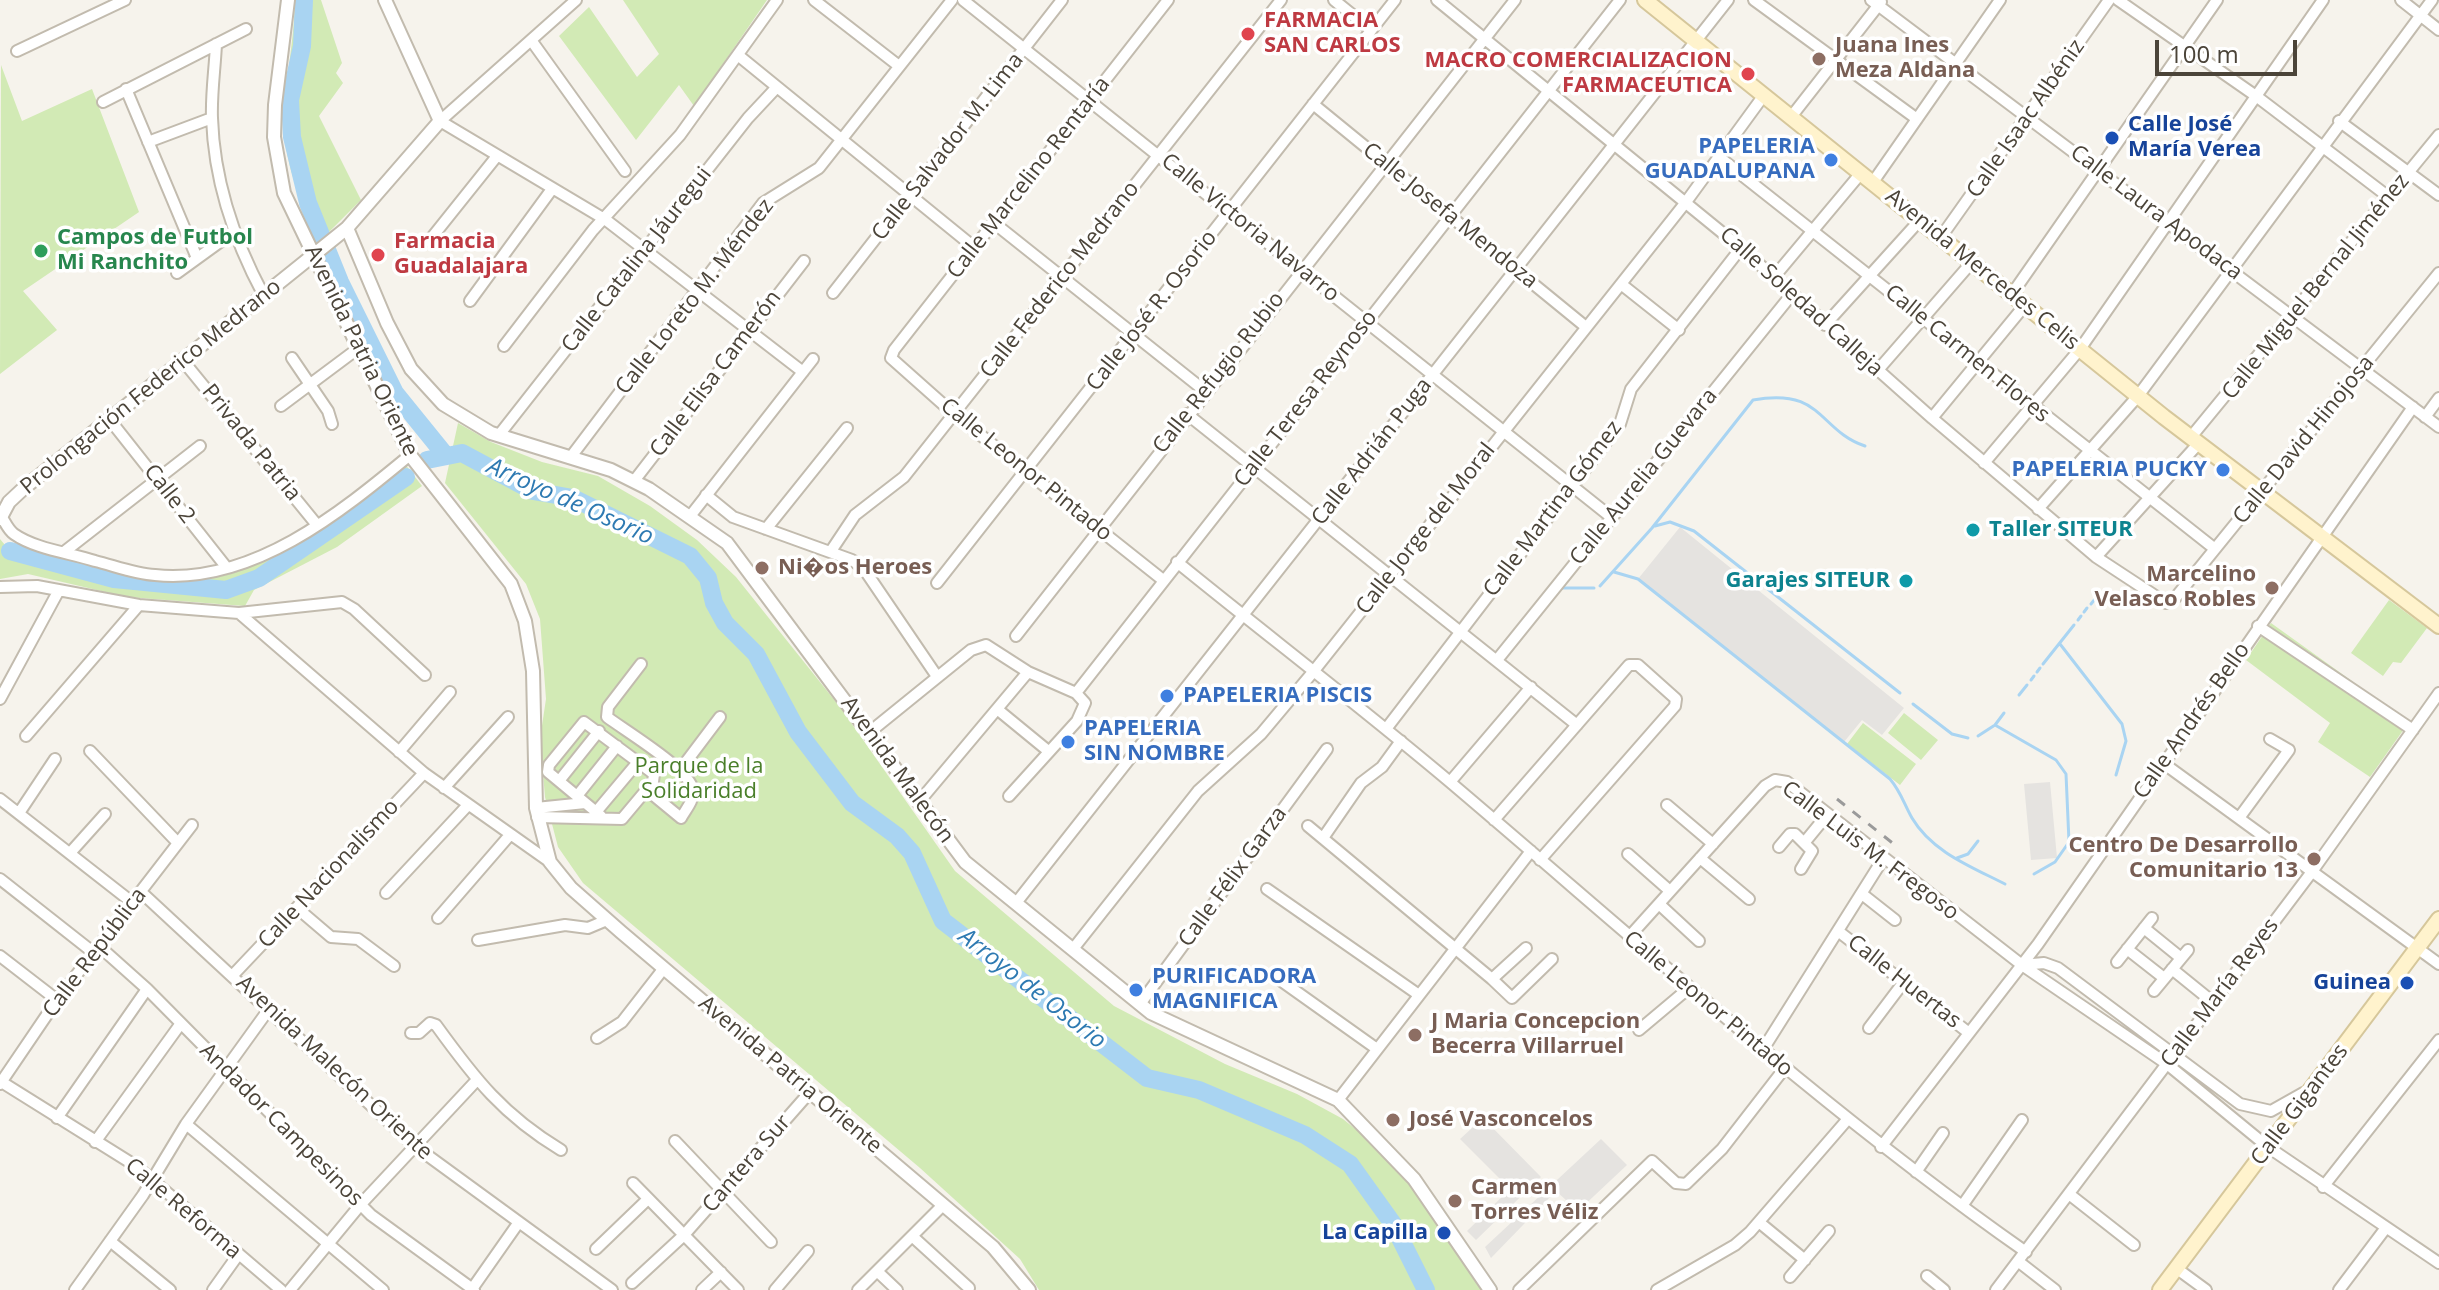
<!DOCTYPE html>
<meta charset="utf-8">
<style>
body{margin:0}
#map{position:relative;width:2439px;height:1290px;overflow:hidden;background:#f6f3ec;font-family:"Open Sans",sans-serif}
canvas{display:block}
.scale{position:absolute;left:2155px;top:40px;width:142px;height:36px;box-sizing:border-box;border:4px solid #4b4439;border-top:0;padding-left:10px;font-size:24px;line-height:28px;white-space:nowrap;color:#4b4439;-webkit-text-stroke:6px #fff;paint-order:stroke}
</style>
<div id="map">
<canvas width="2439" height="1290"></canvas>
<div class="scale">100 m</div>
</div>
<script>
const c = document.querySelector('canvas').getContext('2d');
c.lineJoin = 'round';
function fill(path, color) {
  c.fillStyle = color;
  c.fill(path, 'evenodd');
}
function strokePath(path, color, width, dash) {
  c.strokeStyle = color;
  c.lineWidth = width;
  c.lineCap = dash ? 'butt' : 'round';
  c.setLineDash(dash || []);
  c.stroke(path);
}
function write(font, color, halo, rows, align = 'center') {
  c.font = font + ' "Open Sans",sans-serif';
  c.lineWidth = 7;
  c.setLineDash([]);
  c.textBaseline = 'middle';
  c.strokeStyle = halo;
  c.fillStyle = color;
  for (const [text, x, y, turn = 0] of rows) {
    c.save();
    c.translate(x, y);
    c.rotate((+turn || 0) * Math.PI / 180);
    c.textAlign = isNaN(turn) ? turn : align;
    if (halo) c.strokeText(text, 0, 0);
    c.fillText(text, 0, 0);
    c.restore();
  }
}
fill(new Path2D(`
 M295 0H321L342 63 336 73 343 83 319 116 361 200 327 234 318 215 310 218C265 127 292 91 295 0Z
 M623 0H767L694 106 679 85 636 140 559 36 589 7 637 77 659 54Z
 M1 65 22 121 92 89 139 212 23 291 57 330 0 374Z
 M458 423 491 442 542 462 598 476 650 506 697 540 736 577 840 707 955 871 1114 1006 1225 1064 1297 1094 1343 1119 1400 1165 1489 1290H1039L1020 1259 920 1168 583 883 558 847 545 797 540 739 546 699 540 619 526 584 445 483Z
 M405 464 422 486 337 547 254 590 245 606 127 597 28 574 0 579V539L5 545C73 560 145 586 216 577 269 571 360 497 405 464Z
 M2389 600 2427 628 2401 663 2393 662 2383 676 2351 653Z
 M2271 623 2409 722 2370 777 2318 742 2330 723 2246 660Z
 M1904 713 1938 740 1921 760 1888 733Z
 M1863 723 1916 764 1900 785 1847 744Z`), '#d2eab5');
fill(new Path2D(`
 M1680 527 1904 708 1882 735 1862 720 1844 742 1638 579Z
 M2050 782 2057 858 2031 860 2024 784Z
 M1483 1118 1541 1177 1476 1240 1467 1231 1510 1189 1460 1139Z
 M1601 1139 1627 1165 1578 1211 1556 1191 1491 1258 1485 1247Z`), '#e5e3e0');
strokePath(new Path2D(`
 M1655 526 1670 522 1694 531 1900 693
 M1614 572 1638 579 1890 779C1901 792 1904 804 1912 818 1932 852 1972 867 2005 884
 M1600 586 1652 528 1753 400C1823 387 1818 430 1865 446
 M1563 588H1594
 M2091 604 2099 594
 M2084 612 2087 608
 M2078 620 2081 616
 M2060 644 2122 724 2126 741 2116 775
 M2043 664 2074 625
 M2037 672 2040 668
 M2031 680 2034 676
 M2019 695 2027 685
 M1913 704 1952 734 1968 738
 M1995 725 2056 760 2066 774 2069 842 2055 862 2034 874
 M1978 736 1995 725 2004 713
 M1957 858 1968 854 1978 841`), '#a9d4f2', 3);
strokePath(new Path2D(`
 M304 0 302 46 290 100 292 137 308 203 340 282 395 393 446 456
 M427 460 462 453 533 491 573 498 690 556 708 578 714 603 725 623 756 654 798 732 852 803 897 836 912 853 943 921 1147 1078 1199 1090 1305 1135 1350 1164 1393 1224 1426 1290
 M10 551 114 579 226 590 259 578 406 477`), '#a9d4f2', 18);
const minor = new Path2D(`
 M576 0 440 121 606 220 803 372
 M814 0 899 66
 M963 0 1611 517
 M1334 0 1371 30
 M1437 0 1741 248 1932 418 2096 557 2166 603 2176 597 2439 273
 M1754 0 1917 119
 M1871 0 2439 427
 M2118 0 2256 96 2390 198
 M2401 0 2439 30
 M531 40 625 171
 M216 44C215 68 211 94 212 118 214 180 235 242 264 296
 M17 51 125 0
 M739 56 975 248
 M126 89 197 258
 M103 102 246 29
 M1313 104 1586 327
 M1791 117 1881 2
 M2339 121 2439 195
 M148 142 212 118
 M1719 157 2215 549
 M1873 182 2000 0
 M994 223 1205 391
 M1941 237 2109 0
 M429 241 497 156
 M177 273 235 231
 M1774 277 1861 173
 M1621 284 1679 330
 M833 293 1062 0
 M2012 294 2217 0
 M470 301 552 189
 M1825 325 1920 220
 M504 346 593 230 680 135 777 0
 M292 358 328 411 332 424
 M184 362 317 525
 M1878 370 1972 262
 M281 406 360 347
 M1187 414 1577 725
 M2425 417 2439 398
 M1932 418 2025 305
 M110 420 227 568
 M499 435 748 118 777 87
 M2191 437 2439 135
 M570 458 763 203 819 168 952 0
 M1984 463 2080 349 2323 0
 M634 481 804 261
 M706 495 733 517 852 560 864 569 936 675
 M2038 509 2138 396 2432 0
 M0 515C4 519 7 529 14 534 35 549 71 553 95 561 115 566 135 574 155 575 252 585 340 513 410 455
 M691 515 813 359
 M766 529 847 428
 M831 551 855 515 904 477 1281 0
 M64 552 200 446
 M2096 557 2199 443
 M1177 562C1268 636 1361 707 1450 782 1640 943 1822 1109 2026 1252
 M1163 580 954 414 891 358 894 350 1168 0
 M937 583 1395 0
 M0 587 37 586 139 605 239 613 342 602 354 609 425 675
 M239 613 424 773 550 862
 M2258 626 2413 730
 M1016 636 1515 0
 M1497 660 1792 294
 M641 664 608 707 607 717C624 730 691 770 693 790 694 801 686 809 681 818L647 790
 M1076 693 1620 0
 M0 699 59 590
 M997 709 1047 750
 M1386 729 1620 424 1631 389 1741 248
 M871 731 971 650 986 645 1028 672 1076 693 1085 703 1077 721 1009 796
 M26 736 139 605
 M90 751 178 843
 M399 752 450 692
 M2163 763 2439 964
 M680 770 720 717
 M559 781 599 731
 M1450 782 1531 687
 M444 788 508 717
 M577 796 617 746
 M0 799 133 903
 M918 803 1028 672
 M1667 805 1713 844
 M536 808 585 803
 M596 812 638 762
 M19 813 55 759
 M537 817 622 819 653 782 654 774 584 722 549 765 548 772 601 816
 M2239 818 2289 750 2270 739
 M1494 820 1629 665H1638L1676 699 1675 706 1540 860
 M1308 826 1492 979 1526 948
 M1323 838 1361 783 1382 767 1401 741
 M1804 843 1827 815
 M1779 847 1790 834H1795L1812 851 1801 869
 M70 853 105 814
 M1628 854 1670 891
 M1700 858 1749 899
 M0 879 94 953
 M1267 889 1419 995
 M141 892 416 1147 612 1290
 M386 893 468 805
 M1862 894 1895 920
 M1016 903 1728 0
 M1659 904 1699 941
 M297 908 331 937 358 939 394 966
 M438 918 509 836
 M2144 928 2181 958
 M1838 931 1969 1033
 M1629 937 1765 786 1775 780 1787 782 2022 965 2167 1064 2268 1147 2439 1263
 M478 940 565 925 588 928 607 920
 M100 947 147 989 371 1215 474 1290
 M1073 949 1198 791 1261 734 1313 672 1686 202 1764 95
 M2127 949 2164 978
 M0 956 57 1000
 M2117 962 2152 918
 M2022 965 2044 963 2058 968 2240 1104 2271 1111 2303 1093
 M2172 969 2214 1003
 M233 975 424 773
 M1273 975 1377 1049
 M1492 979 1512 998 1552 959
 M2154 991 2188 950
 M1140 1004 1327 749
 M1869 1028 1903 983
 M1639 1030 1689 988
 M411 1033H419L430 1023 436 1025C475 1079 503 1115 561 1150
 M597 1038 622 1022 664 968
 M1762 1051 1883 859
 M0 1081 136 1166 281 1290
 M0 1084 57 1000 192 825
 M1338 1100 1531 851
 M57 1118 147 989
 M186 1124 383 1290
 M675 1141 771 1242
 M95 1142 179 1026
 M1881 1147 2038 944 2413 407
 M1916 1172 1943 1133
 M633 1183 738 1290
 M2323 1187 2439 1040
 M2069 1194 2134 1245
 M1962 1206 2022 1120
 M1760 1223 1805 1260
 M912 1236 969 1288
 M110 1241 170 1290
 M596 1249 648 1199
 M2019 1262 2055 1290
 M2176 1268 2206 1290
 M877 1271 897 1290
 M1927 1276 1944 1290
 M1790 1277 1829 1231
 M632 1283 684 1235 810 1092
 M472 1289 519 1222
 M75 1290 143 1195 186 1124 269 1009
 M213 1290 238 1255
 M290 1290 361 1204 476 1081
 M702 1290 721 1272
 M775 1290 808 1251
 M858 1290 943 1205
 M1519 1290 1652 1161 1676 1183 1686 1184 1722 1149 1784 1069
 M1657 1290 1735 1245 1750 1232 1847 1120
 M1996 1290 2311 873 2439 693
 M2339 1290 2385 1229`);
const tertiary = new Path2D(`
 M288 0 275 105 274 137 284 193 410 455 511 584 525 621 533 671 536 808 550 862 571 888 621 932 993 1247 1029 1290
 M347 228 387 323 411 369 443 404 491 433 611 470 649 489 727 543 965 862 1151 1013 1338 1100 1414 1179 1490 1290
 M0 519 9 502 24 488 347 228 440 121 385 0`);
const secondary = new Path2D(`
 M1645 0 2164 417 2439 626
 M2160 1290 2439 919`);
strokePath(minor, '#c2bbae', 14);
strokePath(tertiary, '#c2bbae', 16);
strokePath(secondary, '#d6c79b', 18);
strokePath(minor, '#fff', 10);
strokePath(tertiary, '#fff', 12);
strokePath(secondary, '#fff3cd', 14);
strokePath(new Path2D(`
 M1837 799 1895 845`), '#9a9a9a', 3, [10, 10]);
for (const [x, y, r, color] of [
 [1248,34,8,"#e0444e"],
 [1819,59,8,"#8d6e63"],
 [1748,74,8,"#e0444e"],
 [2112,138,8,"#1a4fb4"],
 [1831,160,8,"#3f7fe0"],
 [41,251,8,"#2e9e5b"],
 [378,255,8,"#e0444e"],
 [2223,470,8,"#3f7fe0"],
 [1973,530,8,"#0f9aa8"],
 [762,568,8,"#8d6e63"],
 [1906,581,8,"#0f9aa8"],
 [2272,588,8,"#8d6e63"],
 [1167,696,8,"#3f7fe0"],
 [1068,742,8,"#3f7fe0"],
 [2314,859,8,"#8d6e63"],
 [2407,983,8,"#1a4fb4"],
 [1136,990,8,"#3f7fe0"],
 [1415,1035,8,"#8d6e63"],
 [1393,1120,8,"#8d6e63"],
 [1455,1201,8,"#8d6e63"],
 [1444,1233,8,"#1a4fb4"]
]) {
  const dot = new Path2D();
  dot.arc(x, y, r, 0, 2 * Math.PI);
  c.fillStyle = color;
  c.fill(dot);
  strokePath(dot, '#fff', 3);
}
write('bold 22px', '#be3a42', '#fff', [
 ["FARMACIA",1264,21],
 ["SAN CARLOS",1264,46],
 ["MACRO COMERCIALIZACION",1732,61,"right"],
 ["FARMACEUTICA",1732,86,"right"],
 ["Farmacia",394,242],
 ["Guadalajara",394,267]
], 'left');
write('bold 22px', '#785e54', '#fff', [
 ["Juana Ines",1835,46],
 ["Meza Aldana",1835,71],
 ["Ni�os Heroes",778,568],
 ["Marcelino",2256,575,"right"],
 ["Velasco Robles",2256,600,"right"],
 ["Centro De Desarrollo",2298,846,"right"],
 ["Comunitario 13",2298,871,"right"],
 ["J Maria Concepcion",1431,1022],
 ["Becerra Villarruel",1431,1047],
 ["José Vasconcelos",1409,1120],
 ["Carmen",1471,1188],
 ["Torres Véliz",1471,1213]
], 'left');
write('22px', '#4b4439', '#fff', [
 ["Calle Isaac Albéniz",2026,119,-55],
 ["Calle Salvador M. Lima",948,147,-52],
 ["Calle Marcelino Rentaría",1029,178,-52],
 ["Calle Laura Apodaca",2156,213,37],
 ["Calle Josefa Mendoza",1450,216,39],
 ["Calle Victoria Navarro",1250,228,39],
 ["Calle Catalina Jáuregui",637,260,-52],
 ["Avenida Mercedes Celis",1982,270,39],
 ["Calle Federico Medrano",1060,280,-52],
 ["Calle Miguel Bernal Jiménez",2316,287,-51],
 ["Calle Loreto M. Méndez",695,297,-52],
 ["Calle Soledad Calleja",1801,302,42],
 ["Calle José R. Osorio",1152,311,-52],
 ["Avenida Patria Oriente",361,351,64],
 ["Calle Carmen Flores",1967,354,39],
 ["Calle Refugio Rubio",1219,373,-52],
 ["Calle Elisa Camerón",716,374,-53],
 ["Prolongación Federico Medrano",151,387,-39],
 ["Calle Teresa Reynoso",1306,399,-52],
 ["Calle David Hinojosa",2304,440,-51],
 ["Privada Patria",251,443,51],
 ["Calle Adrián Puga",1372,452,-52],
 ["Calle Leonor Pintado",1026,470,39],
 ["Calle Aurelia Guevara",1644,477,-51],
 ["Calle 2",169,494,52],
 ["Calle Martina Gómez",1553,509,-53],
 ["Calle Jorge del Moral",1426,529,-52],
 ["Calle Andrés Bello",2192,721,-55],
 ["Avenida Malecón",897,770,54],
 ["Calle Luis M. Fregoso",1870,851,37],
 ["Calle Nacionalismo",329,874,-47],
 ["Calle Félix Garza",1233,877,-54],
 ["Calle República",95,953,-53],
 ["Calle Huertas",1904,982,38],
 ["Calle María Reyes",2220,993,-53],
 ["Calle Leonor Pintado",1708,1004,40],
 ["Avenida Malecón Oriente",334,1068,43],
 ["Avenida Patria Oriente",790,1075,40],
 ["Calle Gigantes",2300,1105,-53],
 ["Andador Campesinos",281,1125,45],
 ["Cantera Sur",747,1164,-49],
 ["Calle Reforma",183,1209,40]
]);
write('bold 22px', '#164399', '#fff', [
 ["Calle José",2128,125,"left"],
 ["María Verea",2128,150,"left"],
 ["Guinea",2391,983],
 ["La Capilla",1428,1233]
], 'right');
write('bold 22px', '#366cbe', '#fff', [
 ["PAPELERIA",1815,147,"right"],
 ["GUADALUPANA",1815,172,"right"],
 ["PAPELERIA PUCKY",2207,470,"right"],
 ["PAPELERIA PISCIS",1183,696],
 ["PAPELERIA",1084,729],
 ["SIN NOMBRE",1084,754],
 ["PURIFICADORA",1152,977],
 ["MAGNIFICA",1152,1002]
], 'left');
write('bold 22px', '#27864d', '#fff', [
 ["Campos de Futbol",57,238],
 ["Mi Ranchito",57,263]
], 'left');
write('bold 22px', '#0d838f', '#fff', [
 ["Taller SITEUR",1989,530],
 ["Garajes SITEUR",1890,581,"right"]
], 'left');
write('22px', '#4a7f2a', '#fff', [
 ["Parque de la",699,767],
 ["Solidaridad",699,792]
]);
write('italic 24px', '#2e7ab2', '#fff', [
 ["Arroyo de Osorio",570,502,24],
 ["Arroyo de Osorio",1032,989,38]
]);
</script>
